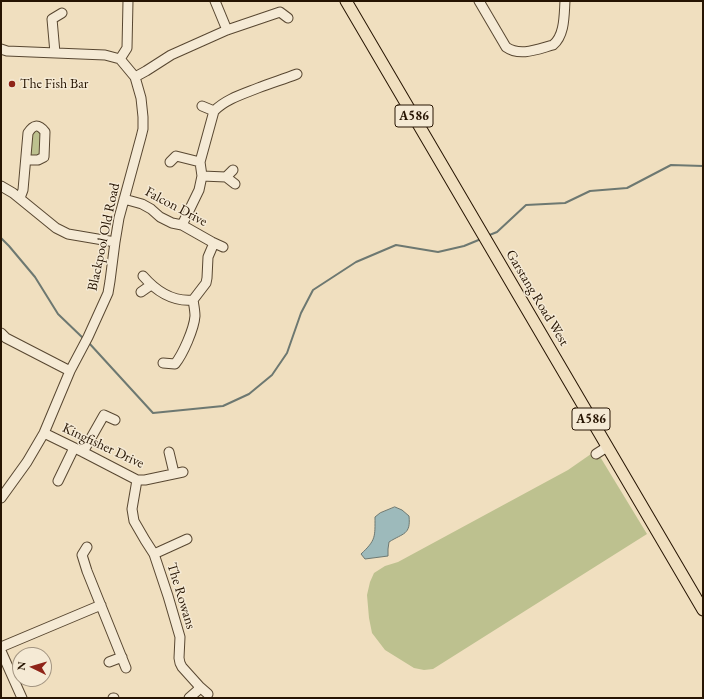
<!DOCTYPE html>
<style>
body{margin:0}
#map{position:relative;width:704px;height:699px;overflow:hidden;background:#f0dfbf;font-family:"EB Garamond",serif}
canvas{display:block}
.frame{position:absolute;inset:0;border:2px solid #261402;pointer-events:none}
.north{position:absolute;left:12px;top:647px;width:40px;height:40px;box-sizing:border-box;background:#f5ead5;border:1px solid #a29481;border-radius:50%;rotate:275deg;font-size:11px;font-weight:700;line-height:16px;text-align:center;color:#261402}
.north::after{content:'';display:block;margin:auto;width:14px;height:18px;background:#8f2418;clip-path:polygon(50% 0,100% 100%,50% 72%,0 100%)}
</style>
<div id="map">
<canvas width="704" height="699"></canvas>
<div class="frame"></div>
<div class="north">N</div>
</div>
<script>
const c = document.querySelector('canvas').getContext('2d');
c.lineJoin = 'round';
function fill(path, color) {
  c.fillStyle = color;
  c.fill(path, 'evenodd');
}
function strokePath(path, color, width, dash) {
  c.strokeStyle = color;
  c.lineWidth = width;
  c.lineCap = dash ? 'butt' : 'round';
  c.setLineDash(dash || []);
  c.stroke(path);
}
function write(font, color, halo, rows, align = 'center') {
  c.font = font + ' "EB Garamond",serif';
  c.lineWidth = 3;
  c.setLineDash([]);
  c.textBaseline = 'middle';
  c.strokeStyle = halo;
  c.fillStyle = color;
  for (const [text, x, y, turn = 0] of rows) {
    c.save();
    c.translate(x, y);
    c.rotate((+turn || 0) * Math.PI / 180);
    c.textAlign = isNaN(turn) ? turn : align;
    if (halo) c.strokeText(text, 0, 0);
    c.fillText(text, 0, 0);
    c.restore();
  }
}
fill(new Path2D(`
 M42 127 44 157 26 160 28 133Z
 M591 454H593L599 455 647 534 433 669 424 670 414 668 385 650 372 633 369 618 367 595 370 582 374 573 385 566 398 562 568 470Z`), '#bdc18f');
const water = new Path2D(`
 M395 507 402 510 409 516C411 535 403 533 389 542L388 549V556L365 559 361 554C376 540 375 537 375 517L380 513Z`);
fill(water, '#9dbabb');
strokePath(water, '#6d7871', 1);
strokePath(new Path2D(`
 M487 236 497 232 526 205 565 203 590 191 627 188 671 165 703 166
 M1 238 9 246 35 277 58 314 84 339
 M89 343 153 413 223 406 249 394 272 375 287 353 301 313 313 290 356 262 396 245 438 252 464 246 481 239`), '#6d7871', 2);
const minor = new Path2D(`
 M215 1 227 30
 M479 1 506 47C520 57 538 49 553 45 565 35 564 15 565 1
 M1 49 7 51 105 55 120 59 135 77 141 98 143 117V129L141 137 119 218 115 242 110 281 108 293 88 337 70 371 44 433 27 462 1 498
 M55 53 52 19 62 13
 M120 59 127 48 128 1
 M135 77 146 71 171 55 227 30 280 12 288 18
 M202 106 214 111
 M170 162 176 156 200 162
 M202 176 226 177 235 184
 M226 177 233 170
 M1 186 13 193 56 228 68 234 115 242
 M20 198 23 190 28 133C33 125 38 123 45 132L44 157 38 160H26
 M124 199 142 204 151 209 160 217 172 223 182 225 212 242 223 247
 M182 225 199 190 202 176 200 162 214 111C226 99 243 94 258 88 271 83 284 79 297 74
 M143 276C156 291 172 302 193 300
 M141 292 151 285
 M1 333 6 338 70 371
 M163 363 175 364C183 354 194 329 195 316 195 311 194 306 193 300L206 283 207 278 208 257 214 243
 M44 433 83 452 137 480H145L183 472
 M83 452 104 415 115 420
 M169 452 174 473
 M596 454 607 447
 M137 480 132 509 134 521 145 540 154 554 168 596 180 637 179 658 180 663 182 667 200 687 197 691 189 698
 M58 481 74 448
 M87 547 82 555 87 571 126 668
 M154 554 187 539
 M1 647 101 605
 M1 651 22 698
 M109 662 122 657
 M200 687 208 694
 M113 698H114`);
const major = new Path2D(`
 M346 1 703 610`);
strokePath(minor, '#584731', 11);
strokePath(major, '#261402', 13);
strokePath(minor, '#f5ead5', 9);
strokePath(major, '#f0dfbf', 11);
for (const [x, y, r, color] of [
 [12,84,4,"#8f2418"]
]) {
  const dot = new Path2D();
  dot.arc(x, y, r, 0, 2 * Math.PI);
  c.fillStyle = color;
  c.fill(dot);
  strokePath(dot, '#f5ead5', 1.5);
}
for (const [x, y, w] of [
 [414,116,38],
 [591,419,38]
]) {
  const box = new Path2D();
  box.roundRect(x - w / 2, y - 11, w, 22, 3);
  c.fillStyle = '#f5ead5';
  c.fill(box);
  strokePath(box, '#261402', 1);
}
write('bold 13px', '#261402', null, [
 ["A586",414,116],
 ["A586",591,419]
]);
write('14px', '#261402', '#f5ead5', [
 ["The Fish Bar",20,84]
], 'left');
write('14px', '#261402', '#f5ead5', [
 ["Falcon Drive",176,207,28],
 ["Blackpool Old Road",104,237,-78],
 ["Garstang Road West",537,298,59],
 ["Kingfisher Drive",103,446,25],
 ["The Rowans",181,596,73]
]);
</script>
